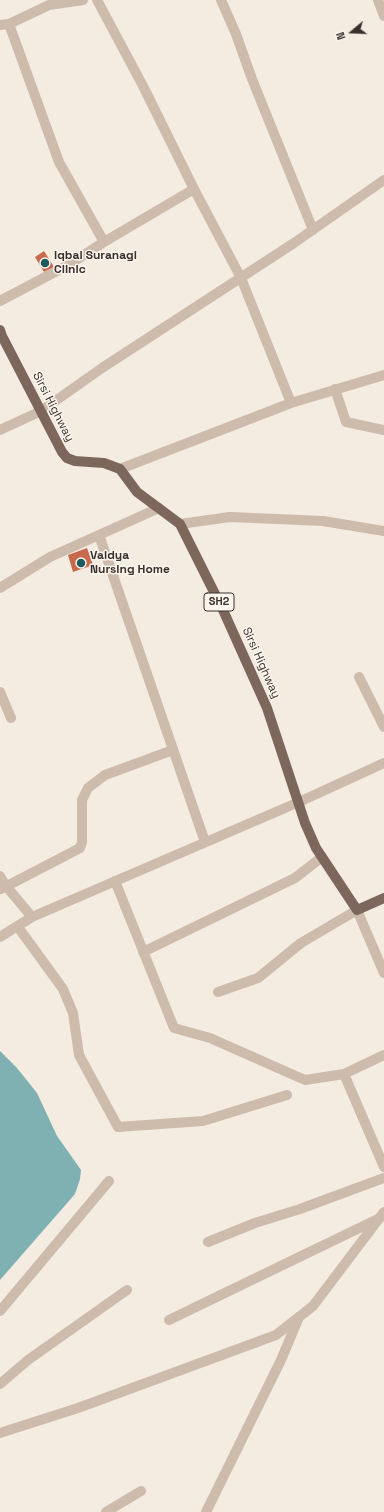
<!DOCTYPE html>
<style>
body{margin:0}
#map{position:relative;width:384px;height:1512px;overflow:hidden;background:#f4ebe1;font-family:"Space Grotesk",sans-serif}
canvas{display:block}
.north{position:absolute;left:332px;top:12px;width:40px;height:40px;-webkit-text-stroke:3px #fbf5ee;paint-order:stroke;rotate:251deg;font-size:11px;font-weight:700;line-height:16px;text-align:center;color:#3b302b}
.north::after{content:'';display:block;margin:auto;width:14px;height:18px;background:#3b302b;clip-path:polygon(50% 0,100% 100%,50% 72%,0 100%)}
</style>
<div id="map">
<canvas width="384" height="1512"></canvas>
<div class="north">N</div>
</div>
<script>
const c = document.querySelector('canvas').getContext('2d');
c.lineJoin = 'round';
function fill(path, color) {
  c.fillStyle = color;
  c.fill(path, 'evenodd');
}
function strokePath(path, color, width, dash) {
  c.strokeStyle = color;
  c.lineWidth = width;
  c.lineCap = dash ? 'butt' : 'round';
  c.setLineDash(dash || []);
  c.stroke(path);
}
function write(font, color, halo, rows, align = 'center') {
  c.font = font + ' "Space Grotesk",sans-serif';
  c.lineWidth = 3;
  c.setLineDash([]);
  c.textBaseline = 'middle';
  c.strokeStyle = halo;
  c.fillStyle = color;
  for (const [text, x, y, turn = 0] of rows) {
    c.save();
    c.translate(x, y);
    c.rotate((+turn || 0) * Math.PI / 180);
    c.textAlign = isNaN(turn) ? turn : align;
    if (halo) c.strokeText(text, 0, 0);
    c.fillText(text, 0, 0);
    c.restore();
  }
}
fill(new Path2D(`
 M0 1051 17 1068 37 1093 57 1136 81 1170 80 1179 75 1194 0 1280Z`), '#7fb0b2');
fill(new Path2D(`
 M44 251 54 267 44 272 35 257Z
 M87 548 93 565 73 572 68 555Z`), '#c8694b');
strokePath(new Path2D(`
 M97 0 143 86 194 189 241 278 291 403
 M221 0 236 34 252 79 313 230
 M9 24 59 162 104 242
 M0 25 9 24 49 5 83 0
 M0 301 70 264 104 242 194 189
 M335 389 346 422 384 430
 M0 430 41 411 102 368 294 243 384 180
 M120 469 291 403 384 375
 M180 524 230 517 323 521 384 531
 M99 535 205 842
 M0 588 50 557 159 508
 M359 677 384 727
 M0 692 11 718
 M0 876 6 886 32 917 299 802 384 763
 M115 881 174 1028 210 1038 305 1080 344 1074 384 1055
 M1 889 80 848 82 842V800L88 788 105 775 173 750
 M18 927 63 989 73 1013 79 1055 118 1127 203 1121 287 1095
 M0 937 32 917
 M143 952 295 878 322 857
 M218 992 258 978 301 943 357 910
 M344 1074 384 1167
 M208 1242 255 1223 300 1209 384 1178
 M0 1311 109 1181
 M169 1320 380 1218
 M0 1384 28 1360 127 1290
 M106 1512 141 1491
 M206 1512 281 1360 299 1317`), '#cdbbac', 10);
strokePath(new Path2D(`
 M378 0 384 16
 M357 910 384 973
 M0 1433 78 1408 276 1335 313 1306 384 1212`), '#cdbbac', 10);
strokePath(new Path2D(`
 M0 330 2 336 62 452 67 458 75 461 104 463 120 469 137 492 180 524 223 610 267 708 305 823 316 848 357 910 384 898`), '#7d675c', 10);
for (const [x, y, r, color] of [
 [45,263,5,"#1f5a5e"],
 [81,563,5,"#1f5a5e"]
]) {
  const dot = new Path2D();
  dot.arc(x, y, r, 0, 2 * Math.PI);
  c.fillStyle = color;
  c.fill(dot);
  strokePath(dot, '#fbf5ee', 1.5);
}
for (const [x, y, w] of [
 [219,602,30]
]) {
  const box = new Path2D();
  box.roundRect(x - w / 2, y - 9, w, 18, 3);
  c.fillStyle = '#fbf5ee';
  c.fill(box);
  strokePath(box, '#3b302b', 1);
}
write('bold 11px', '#3b302b', null, [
 ["SH2",219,602]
]);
write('bold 12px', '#3b302b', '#fbf5ee', [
 ["Iqbal Suranagi",54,256],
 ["Clinic",54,270],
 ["Vaidya",90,556],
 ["Nursing Home",90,570]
], 'left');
write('12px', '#3b302b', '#fbf5ee', [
 ["Sirsi Highway",53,407,63],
 ["Sirsi Highway",261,663,66]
]);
</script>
